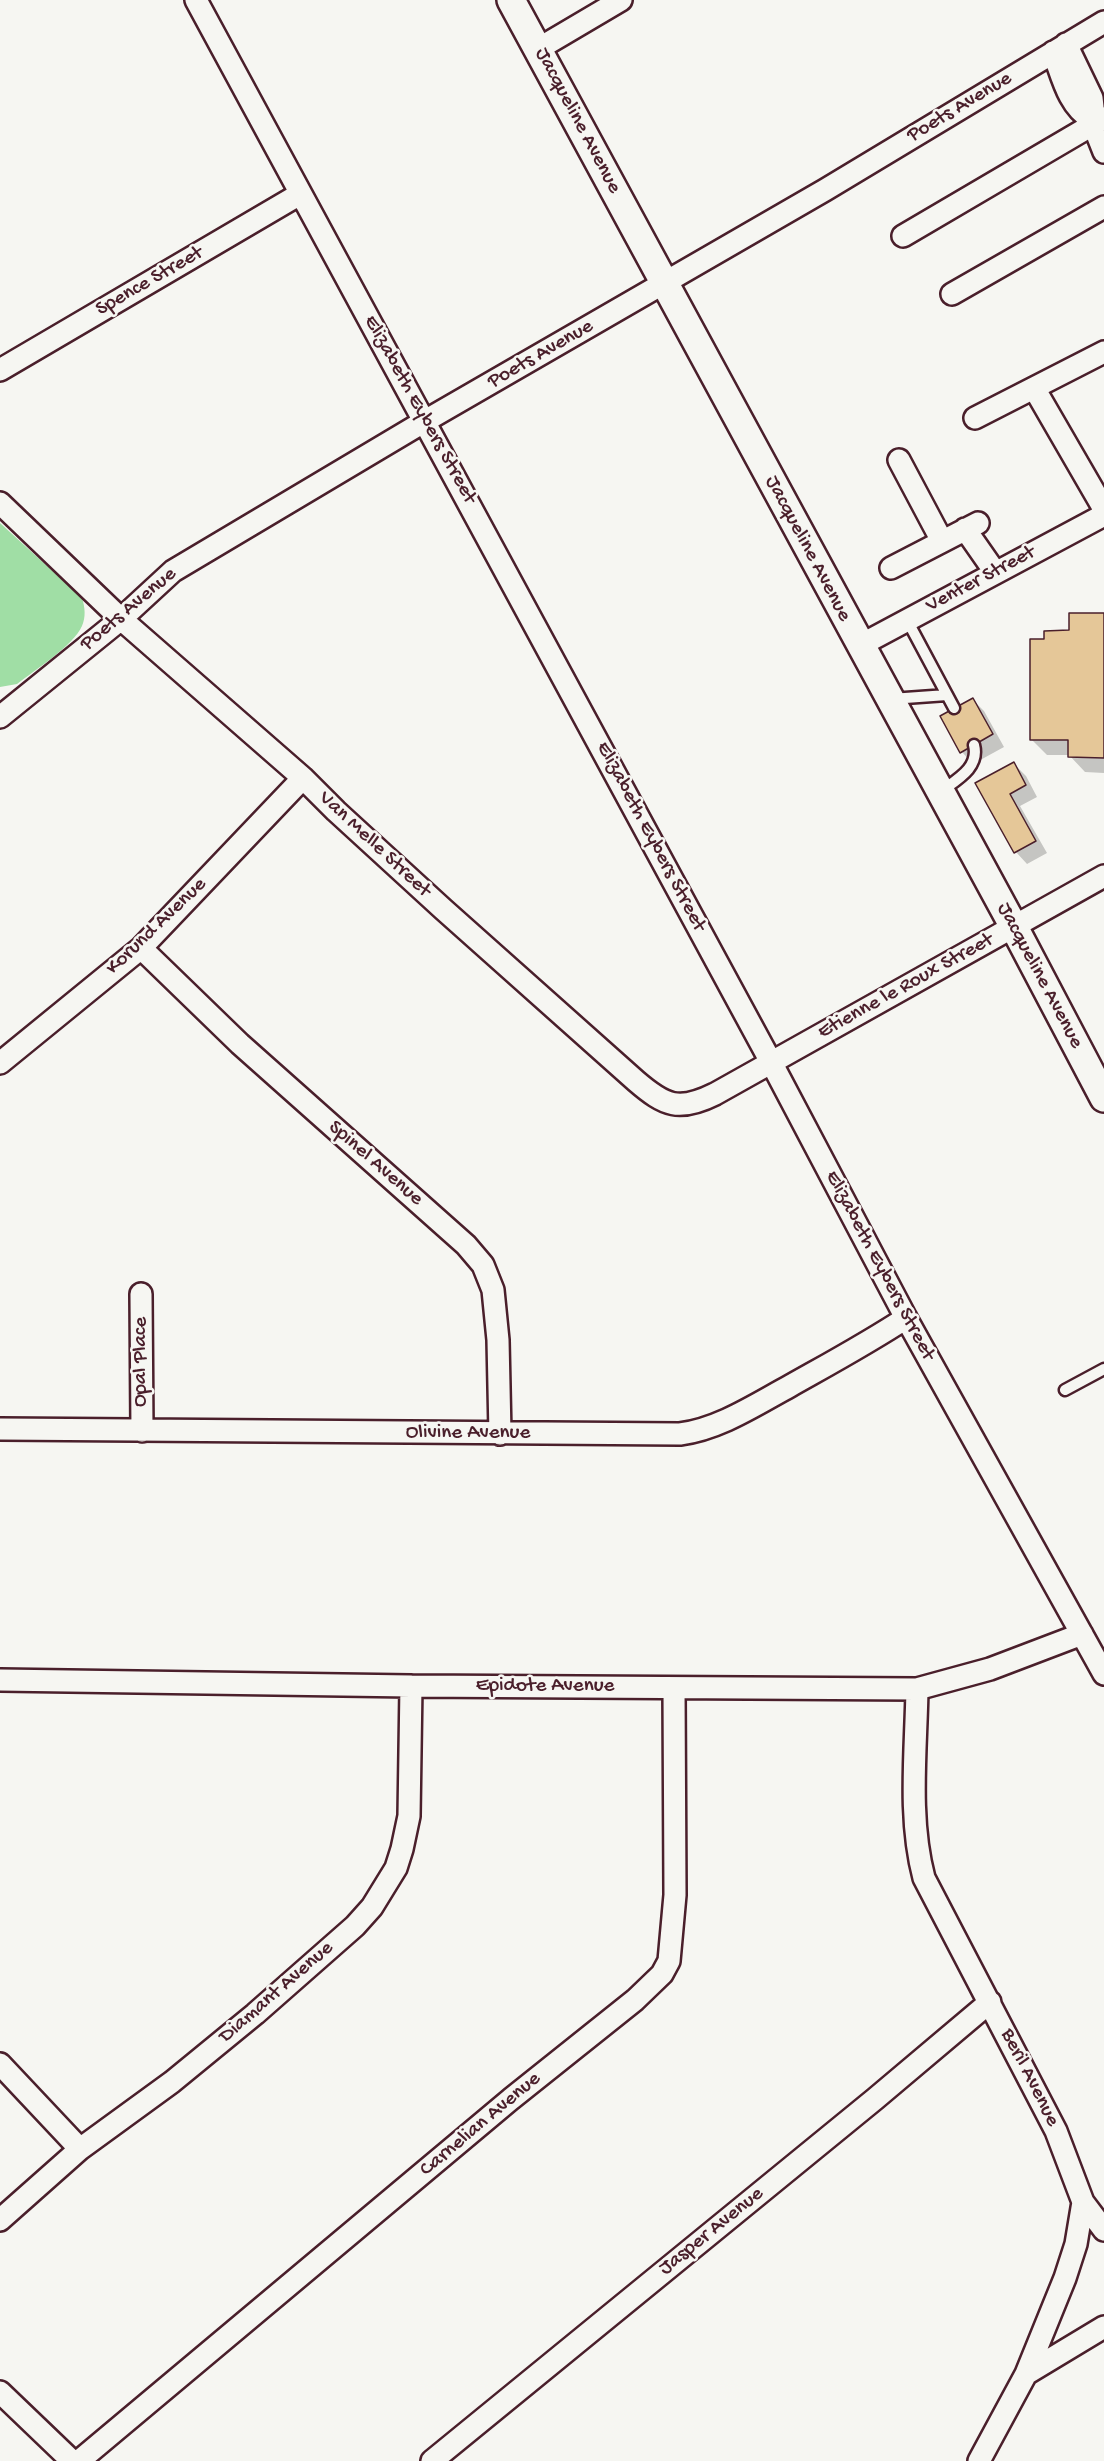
<!DOCTYPE html>
<style>
body{margin:0}
canvas{display:block;background:#f6f6f2}
</style>
<canvas width="1104" height="2461"></canvas>
<script>
const c = document.querySelector('canvas').getContext('2d');
c.lineJoin = 'round';
function fill(path, color) {
  c.fillStyle = color;
  c.fill(path, 'evenodd');
}
function strokePath(path, color, width, dash) {
  c.strokeStyle = color;
  c.lineWidth = width;
  c.lineCap = dash ? 'butt' : 'round';
  c.setLineDash(dash || []);
  c.stroke(path);
}
function write(font, color, halo, rows, align = 'center') {
  c.font = font + ' "Gochi Hand",sans-serif';
  c.lineWidth = 5;
  c.setLineDash([]);
  c.textBaseline = 'middle';
  c.strokeStyle = halo;
  c.fillStyle = color;
  for (const [text, x, y, turn = 0] of rows) {
    c.save();
    c.translate(x, y);
    c.rotate((+turn || 0) * Math.PI / 180);
    c.textAlign = isNaN(turn) ? turn : align;
    if (halo) c.strokeText(text, 0, 0);
    c.fillText(text, 0, 0);
    c.restore();
  }
}
fill(new Path2D(`
 M0 523 82 598C85 607 86 617 82 626 73 646 35 670 17 684L0 687Z`), '#a0dea5');
fill(new Path2D(`
 M1104 615V773L1085 772 1069 755H1047L1031 739 1045 640Z
 M973 700 984 711 1004 747 973 764 962 752Z
 M1014 764 1026 776 1037 797 1020 806 1047 853 1027 864 1016 852 977 784Z`), '#0003');
const building = new Path2D(`
 M1069 613H1104V758L1068 757V740H1030V639H1044V631L1069 630Z
 M973 698 993 734 960 753 940 716Z
 M1014 762 1026 785 1010 794 1036 841 1014 853 975 783Z`);
fill(building, '#e5c798');
strokePath(building, '#4a1f2b', 1.5);
const service = new Path2D(`
 M907 620 954 708
 M891 699 947 695
 M940 792C956 780 980 768 974 745
 M1065 1390 1104 1369`);
const minor = new Path2D(`
 M196 0 771 1062 906 1318 1104 1674
 M1066 44 1092 98 1093 107 1091 119 1104 152
 M538 49 621 0
 M1053 52C1062 75 1068 106 1091 119
 M903 236 1104 118
 M952 294 1104 207
 M0 370 300 194
 M1034 388 1104 509
 M975 418 1104 352
 M899 460 942 541
 M0 503 121 619 303 778 336 811 443 909 636 1081C665 1106 679 1112 715 1094L1104 876
 M965 529 995 572
 M891 568 978 523
 M859 646 1104 515
 M0 717 121 619 173 571 425 421 825 190 1104 22
 M141 948 240 1044 466 1245 483 1265 493 1290 498 1340 500 1434
 M0 1063 141 948 303 778
 M141 1294 142 1431
 M0 1429 680 1434C719 1429 755 1405 790 1386 829 1364 868 1343 906 1318
 M0 1680 411 1686 917 1689 990 1669 1082 1634
 M917 1689C916 1751 908 1818 924 1878L1056 2131 1083 2202 1104 2230
 M0 2064 80 2149
 M0 2220 80 2149 172 2082 255 2014 355 1926 372 1907 396 1868 402 1849 409 1816 411 1686
 M1026 2374 1104 2327
 M0 2392 72 2461
 M79 2461 511 2099 635 2000 662 1974 669 1961 675 1895 674 1688
 M432 2461 875 2099 990 2002
 M979 2461 1026 2374 1065 2278 1076 2244 1083 2202`);
const tertiary = new Path2D(`
 M511 0 1014 927 1104 1098`);
strokePath(service, '#4a1f2b', 15);
strokePath(minor, '#4a1f2b', 26);
strokePath(tertiary, '#4a1f2b', 32);
strokePath(service, '#f6f6f2', 10);
strokePath(minor, '#f6f6f2', 21);
strokePath(tertiary, '#f6f6f2', 27);
write('21px', '#4a1f2b', '#f6f6f2', [
 ["Poets Avenue",960,108,-31],
 ["Jacqueline Avenue",577,121,62],
 ["Spence Street",150,282,-30],
 ["Poets Avenue",541,355,-30],
 ["Elizabeth Eybers Street",419,410,61],
 ["Jacqueline Avenue",807,549,62],
 ["Venter Street",981,580,-28],
 ["Poets Avenue",129,610,-40],
 ["Elizabeth Eybers Street",650,837,62],
 ["Van Melle Street",374,845,43],
 ["Korund Avenue",157,927,-44],
 ["Jacqueline Avenue",1039,976,62],
 ["Etienne le Roux Street",906,987,-29],
 ["Spinel Avenue",375,1164,41],
 ["Elizabeth Eybers Street",879,1266,62],
 ["Opal Place",142,1362,-90],
 ["Olivine Avenue",468,1434],
 ["Epidote Avenue",545,1687],
 ["Diamant Avenue",277,1993,-41],
 ["Beril Avenue",1029,2078,63],
 ["Carnelian Avenue",481,2125,-40],
 ["Jasper Avenue",712,2232,-39]
]);
</script>
